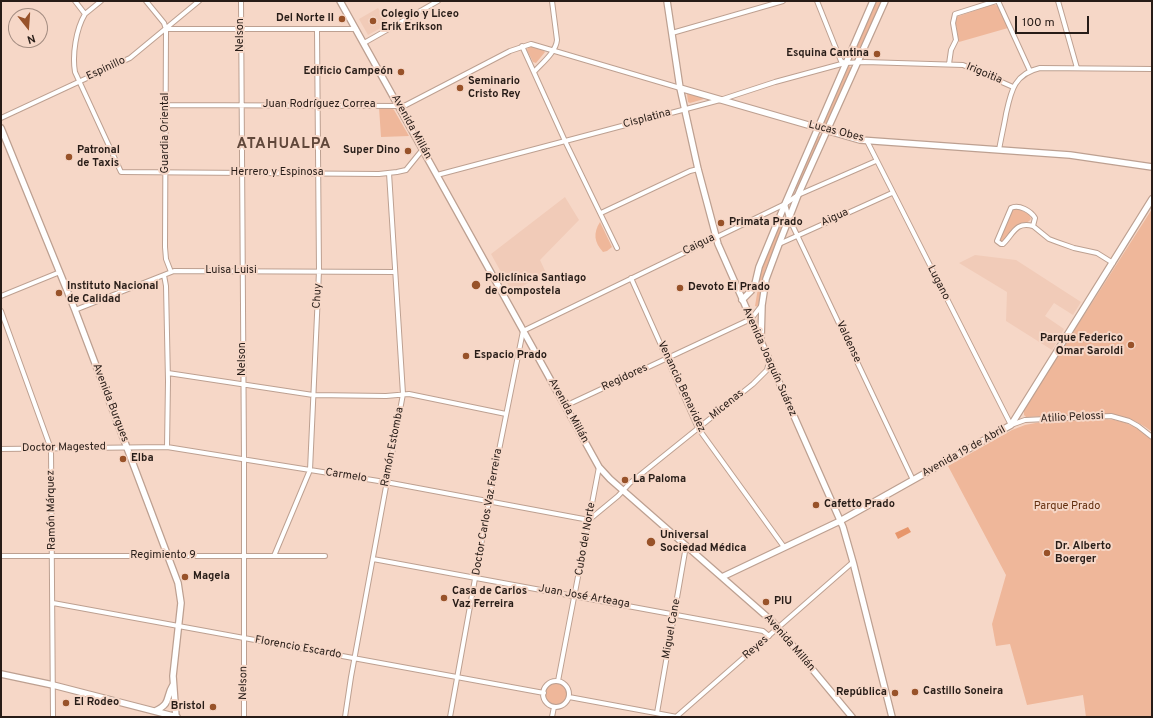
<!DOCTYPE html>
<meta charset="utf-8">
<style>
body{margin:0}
#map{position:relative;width:1153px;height:718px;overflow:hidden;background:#f6d7c7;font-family:Overpass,sans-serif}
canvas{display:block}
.frame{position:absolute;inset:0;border:2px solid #271c17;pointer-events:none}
.north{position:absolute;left:8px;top:8px;width:40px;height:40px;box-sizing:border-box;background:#f6d7c7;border:1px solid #a38c81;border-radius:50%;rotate:163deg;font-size:11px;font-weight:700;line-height:16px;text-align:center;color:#271c17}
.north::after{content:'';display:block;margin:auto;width:14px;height:18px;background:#985229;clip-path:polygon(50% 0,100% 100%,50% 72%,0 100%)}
.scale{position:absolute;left:1015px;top:16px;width:74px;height:18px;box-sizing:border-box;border:2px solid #271c17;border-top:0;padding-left:5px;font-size:12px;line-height:14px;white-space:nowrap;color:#271c17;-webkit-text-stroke:3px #f6d7c7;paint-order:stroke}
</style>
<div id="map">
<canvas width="1153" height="718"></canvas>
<div class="frame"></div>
<div class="north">N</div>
<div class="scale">100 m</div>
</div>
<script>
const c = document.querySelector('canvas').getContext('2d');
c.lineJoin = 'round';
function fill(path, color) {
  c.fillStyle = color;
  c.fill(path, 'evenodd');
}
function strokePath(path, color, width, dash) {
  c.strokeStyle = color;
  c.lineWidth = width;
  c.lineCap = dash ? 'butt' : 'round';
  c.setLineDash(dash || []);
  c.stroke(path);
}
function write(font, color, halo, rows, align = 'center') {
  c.font = font + ' Overpass,sans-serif';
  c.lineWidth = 4;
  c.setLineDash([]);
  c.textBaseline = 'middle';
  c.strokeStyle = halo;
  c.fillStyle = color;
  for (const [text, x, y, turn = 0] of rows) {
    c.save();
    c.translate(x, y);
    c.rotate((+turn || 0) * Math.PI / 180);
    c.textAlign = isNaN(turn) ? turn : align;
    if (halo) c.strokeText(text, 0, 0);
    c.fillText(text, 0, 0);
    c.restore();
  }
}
fill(new Path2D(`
 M378 8 388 24 368 35 359 19Z
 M565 197 579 220 540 260 546 273 512 292 491 254Z
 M975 255 1016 260 1081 302 1073 315 1054 303 1045 316 1064 329 1052 350 1006 321 1007 292 959 263Z`), '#f1cbb8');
fill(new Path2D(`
 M877 1H882L856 56 853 55Z
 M994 4 999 7 1008 28 959 42 955 20 956 17Z
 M531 46 543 50 545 52 536 63 533 62 527 50 528 47Z
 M849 66 852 68 827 124 825 125 824 123Z
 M691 93 703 97 704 99 690 103 688 102 687 94Z
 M379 107H391L394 110 409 136 381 137Z
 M821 135 822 136 798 189H796V187L818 137Z
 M1015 209H1018L1029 214 1031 219C1027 224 1021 224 1016 226 1010 229 1007 236 1004 242H1001L1000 237 1012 211Z
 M1152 209V432C1137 420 1123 415 1105 414L1026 417 1024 415V409Z
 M783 221 784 223 765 270 758 307 755 306 761 270 781 222Z
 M600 222 612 247 607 251 603 252C594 242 593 233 600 222Z
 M1103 419C1125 420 1135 426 1152 439V717H1086L1083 695 1027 705 1010 644 996 646 992 624 1006 575 948 466 1012 430 1025 425 1041 422Z
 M545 694a11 11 0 1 1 22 0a11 11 0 1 1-22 0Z`), '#efb79a');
fill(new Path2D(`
 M908 527 911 532 898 539 895 533Z`), '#e7966b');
strokePath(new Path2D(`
 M1152 677V675`), '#e7966b', 1.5);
const street = new Path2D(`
 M75 1 85 14C76 29 72 55 75 72L121 172 379 174 397 172 406 170 423 149
 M146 1 164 23 166 29 165 247 166 259 171 272
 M241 1 244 459V717
 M817 1 841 61 845 63
 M998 1 1030 71
 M1058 1 1077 68
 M85 14 101 1
 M166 29H356
 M672 33 783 1
 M364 43 438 1
 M522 46 565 141 617 248
 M949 64 951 50 956 40 953 23 955 14 996 1
 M534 72C542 63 556 52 557 40L552 1
 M166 105 399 106 406 105 510 51 531 44 680 88
 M1 118 130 58 199 1
 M867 141 1011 425 1025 420 1111 416 1129 421 1138 426 1152 437
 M999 150C1001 138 1004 126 1006 114 1011 91 1014 74 1040 68L1152 69
 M437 175 720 100 775 82 845 63 865 62 963 65 1013 87
 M785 204 789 218 913 480
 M601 213 690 171 698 169
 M1033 226C1015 221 1013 235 1003 244H1001L997 241 1011 208C1019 204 1031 211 1035 218L1033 226 1049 239 1057 242 1074 248 1097 253 1113 263
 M779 244 892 193
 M164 275 166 286 168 381 167 447
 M631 278 698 428 784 547
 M1 296 60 272
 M75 310 174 271 395 272
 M1 311 51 449 53 717
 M168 373 313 395 386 396 409 394 506 414
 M565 406 751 319 762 305
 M1 449 167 447 391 483 589 520
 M589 520 618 496 630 483 753 384 767 370 769 362
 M1 556H325
 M274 556 310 470 319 271 317 30
 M373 559 763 631 769 636
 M53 603 544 693
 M558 681 599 467
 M543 694a13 13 0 1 1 26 0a13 13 0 1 1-26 0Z
 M569 697 677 717
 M657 713 686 546
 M345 717 351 677 403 394 389 173
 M450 717 491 490 523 331 785 204 798 195 876 161
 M552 717 554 707
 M676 717 853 562`);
const secondary = new Path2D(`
 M340 1 599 467 610 479 773 622 852 717
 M667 1 680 88 698 169 718 244 843 527 853 562 892 717
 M680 88 860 140 1070 155 1152 167
 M1 128 75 310 178 583 181 603 173 676 176 717
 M742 300 751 291 755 284 759 267 785 204 873 1
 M761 339 762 305 766 279 779 244 798 195 885 1
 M722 577 840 521 1011 425 1152 199
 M1 674 53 685 177 717
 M155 711C172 703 165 698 173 685`);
strokePath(street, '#bda091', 6);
strokePath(secondary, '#bda091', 8);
strokePath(street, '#fff', 4);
strokePath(secondary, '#fff', 5.5);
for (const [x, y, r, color] of [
 [342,19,4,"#985229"],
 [373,21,4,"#985229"],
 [877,54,4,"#985229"],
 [401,72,4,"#985229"],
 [460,88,4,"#985229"],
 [408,151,4,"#985229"],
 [69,157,4,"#985229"],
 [721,223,4,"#985229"],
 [476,285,5,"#985229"],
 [680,288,4,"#985229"],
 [59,293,4,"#985229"],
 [1131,345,4,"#985229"],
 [466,356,4,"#985229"],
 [123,459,4,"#985229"],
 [625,480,4,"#985229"],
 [816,505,4,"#985229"],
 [651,542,5,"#985229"],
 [1047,553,4,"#985229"],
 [185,577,4,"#985229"],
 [444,598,4,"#985229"],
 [766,602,4,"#985229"],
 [915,692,4,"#985229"],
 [895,693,4,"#985229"],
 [66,703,4,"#985229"],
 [213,707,4,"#985229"]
]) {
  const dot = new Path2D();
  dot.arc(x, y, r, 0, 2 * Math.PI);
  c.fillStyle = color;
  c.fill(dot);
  strokePath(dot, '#f6d7c7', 1.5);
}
write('bold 11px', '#271c17', '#f6d7c7', [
 ["Colegio y Liceo",381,15],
 ["Erik Erikson",381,28],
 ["Del Norte II",334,19,"right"],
 ["Esquina Cantina",869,54,"right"],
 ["Edificio Campeón",393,72,"right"],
 ["Seminario",468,82],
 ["Cristo Rey",468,95],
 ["Patronal",77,151],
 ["de Taxis",77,164],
 ["Super Dino",400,151,"right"],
 ["Primata Prado",729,223],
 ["Policlínica Santiago",485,279],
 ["de Compostela",485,292],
 ["Instituto Nacional",67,287],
 ["de Calidad",67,300],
 ["Devoto El Prado",688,288],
 ["Parque Federico",1123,339,"right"],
 ["Omar Saroldi",1123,352,"right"],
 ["Espacio Prado",474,356],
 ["Elba",131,459],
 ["La Paloma",633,480],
 ["Cafetto Prado",824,505],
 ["Universal",660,536],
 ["Sociedad Médica",660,549],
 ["Dr. Alberto",1055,547],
 ["Boerger",1055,560],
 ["Magela",193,577],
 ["Casa de Carlos",452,592],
 ["Vaz Ferreira",452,605],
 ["PIU",774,602],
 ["Castillo Soneira",923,692],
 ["República",887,693,"right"],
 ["El Rodeo",74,703],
 ["Bristol",205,707,"right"]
], 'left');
write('11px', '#271c17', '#f6d7c7', [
 ["Nelson",241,35,-90],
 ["Espinillo",106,69,-25],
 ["Irigoitia",984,74,23],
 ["Juan Rodríguez Correa",319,105],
 ["Cisplatina",647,119,-15],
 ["Avenida Millán",411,127,61],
 ["Lucas Obes",836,132,14],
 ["Guardia Oriental",166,133,-90],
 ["Herrero y Espinosa",277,173],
 ["Aigua",835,218,-24],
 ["Caigua",699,245,-26],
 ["Luisa Luisi",231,271],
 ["Lugano",938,283,63],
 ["Chuy",318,296,-87],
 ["Valdense",848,342,65],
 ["Nelson",243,359,-90],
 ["Avenida Joaquín Suárez",769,362,66],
 ["Regidores",625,378,-25],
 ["Venancio Benavidez",681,387,65],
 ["Avenida Burgues",110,403,69],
 ["Micenas",727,405,-39],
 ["Avenida Millán",568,411,61],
 ["Atilio Pelossi",1072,418,-3],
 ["Ramón Estomba",393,447,-79],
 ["Doctor Magested",64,448,-1],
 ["Avenida 19 de Abril",964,452,-29],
 ["Carmelo",346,476,9],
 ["Ramón Márquez",52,510,-91],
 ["Doctor Carlos Vaz Ferreira",488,512,-80],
 ["Cubo del Norte",586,539,-80],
 ["Regimiento 9",163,556],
 ["Juan José Arteaga",584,597,10],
 ["Miguel Cane",672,629,-80],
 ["Avenida Millán",789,643,49],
 ["Florencio Escardo",298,648,10],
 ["Reyes",756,648,-41],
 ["Nelson",244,683,-89]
]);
write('11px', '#632f0f', '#f6d7c7', [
 ["Parque Prado",1067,507]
]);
c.letterSpacing = '1px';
write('bold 15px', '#61483b', '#f6d7c7', [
 ["ATAHUALPA",284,145]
]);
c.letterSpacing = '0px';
</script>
